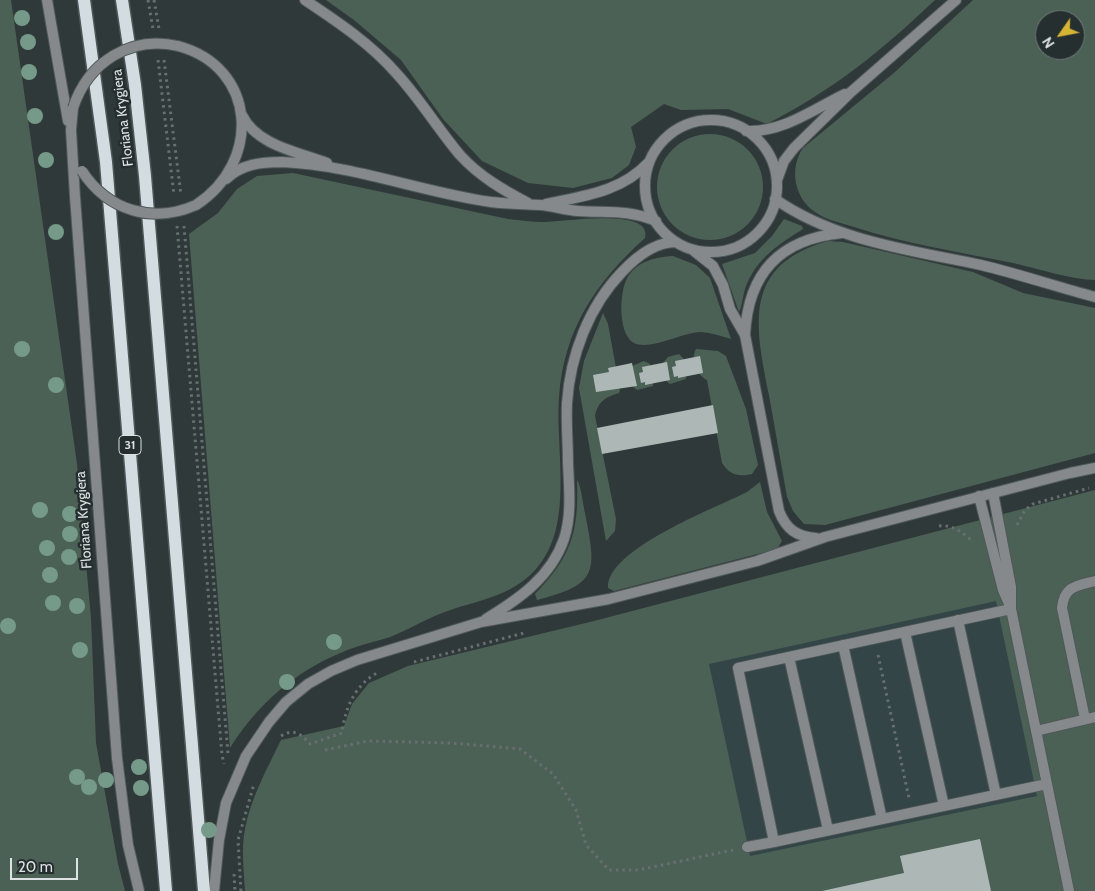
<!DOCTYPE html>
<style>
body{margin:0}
#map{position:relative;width:1095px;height:891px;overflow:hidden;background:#30393a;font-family:Cabin,sans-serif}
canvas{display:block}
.north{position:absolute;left:1035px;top:10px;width:50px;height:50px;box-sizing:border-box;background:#262f30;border:1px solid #6f7778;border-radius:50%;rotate:237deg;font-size:14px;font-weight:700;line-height:20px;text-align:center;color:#dde3e3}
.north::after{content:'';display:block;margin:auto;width:18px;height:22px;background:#d6b534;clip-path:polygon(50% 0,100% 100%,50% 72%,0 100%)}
.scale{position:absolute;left:10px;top:858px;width:68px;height:22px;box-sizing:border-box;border:2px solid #dde3e3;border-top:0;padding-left:6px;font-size:15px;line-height:18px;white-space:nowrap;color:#dde3e3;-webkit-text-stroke:4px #262f30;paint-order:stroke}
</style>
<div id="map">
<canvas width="1095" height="891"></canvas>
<div class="north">N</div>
<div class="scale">20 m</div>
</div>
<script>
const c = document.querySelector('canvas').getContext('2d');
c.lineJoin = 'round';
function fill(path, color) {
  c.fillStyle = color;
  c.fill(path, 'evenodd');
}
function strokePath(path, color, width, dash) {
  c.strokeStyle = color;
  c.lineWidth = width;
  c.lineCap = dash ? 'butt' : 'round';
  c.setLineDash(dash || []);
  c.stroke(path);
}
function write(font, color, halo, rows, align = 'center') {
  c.font = font + ' Cabin,sans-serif';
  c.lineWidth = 5;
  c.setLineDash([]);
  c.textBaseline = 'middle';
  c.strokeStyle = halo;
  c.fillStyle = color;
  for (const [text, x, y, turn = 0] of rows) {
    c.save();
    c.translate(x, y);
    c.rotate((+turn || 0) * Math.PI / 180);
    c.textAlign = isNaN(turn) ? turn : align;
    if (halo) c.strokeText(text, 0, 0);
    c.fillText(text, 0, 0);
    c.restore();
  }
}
fill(new Path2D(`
 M995 590 1095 891H751L703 654Z`), '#344547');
fill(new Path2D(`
 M0 0H11L77 464 91 618 96 743 118 864 125 891H0Z
 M326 0H935C880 52 836 88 767 124L728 109 681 110 664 104 631 127 636 147 629 165 612 178 573 188 528 183 482 161 443 119 401 60 354 20Z
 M973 0H1095V280C1073 280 1036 268 1013 263 960 252 906 244 854 227 841 223 826 220 815 212 794 198 789 168 803 148L895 72ZM1045 20H1075V50H1045Z
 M657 187a53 53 0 1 1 106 0a53 53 0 1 1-106 0Z
 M293 173 508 219C520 220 531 222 543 222 559 223 653 206 645 238 596 282 564 329 559 397 555 449 575 526 536 569 510 598 476 600 442 613 424 620 408 630 390 637 375 642 358 645 343 652 295 671 257 705 230 748L189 234 218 213 237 189 257 176Z
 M784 219 802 226 803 229C778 245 758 257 746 286 743 294 742 307 739 312L722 264 755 253 772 236Z
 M828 241 843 242 973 272 1023 293 1095 308V453L825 525 804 524 793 511 787 497C781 463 775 429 769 395 755 325 742 265 828 241Z
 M673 256 696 265 710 278 731 339C721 336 712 333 701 332 683 332 650 351 634 343 617 334 619 288 629 275 639 261 656 257 673 256Z
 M603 313 608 324 620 390 619 393C606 397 598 401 595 416L616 519 615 531 606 541 579 388 584 361Z
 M696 349 718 351 726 356 746 409 758 465 752 474C738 477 730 475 722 463L707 380C697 375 690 360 696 349Z
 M679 354 683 358 686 379 670 384 664 379 662 364 668 357Z
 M644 361 650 364 653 386 637 390 632 386V366Z
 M577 480C581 485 583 504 585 513 596 571 600 584 537 600L535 594C571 557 579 532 577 480Z
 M760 482 767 512 782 541 777 549 614 591 608 588C606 549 716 508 747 492Z
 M1095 490V891H245C244 871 241 849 245 829 251 797 267 769 281 740L344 726 352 704 369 683 408 666 594 621ZM996 601 1037 796 750 856 709 664Z`), '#4c6155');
fill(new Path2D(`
 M700 356 703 373 678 378V376L674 377 672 367 676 366 675 361Z
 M667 362 670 380 645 385V382L641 383 639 373 643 372 642 367Z
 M632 363 637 386 596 392 593 375 609 372 608 368Z
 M713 405 718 433 602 454 597 428Z
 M980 839 991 891H822L904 873 900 856Z`), '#adb8b6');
const lane = new Path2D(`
 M47 0 68 121
 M305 0C338 22 371 44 397 74 420 99 438 129 460 155 479 176 503 190 528 203
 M178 46C257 67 262 162 196 205
 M73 108 71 130 75 197 117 758 128 845 139 891
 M242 115C256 145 298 152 327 163
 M645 186a66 66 0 1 1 132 0a66 66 0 1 1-132 0Z
 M746 131C782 133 814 109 845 94
 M226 179C242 164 261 162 282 162 354 165 421 192 491 202 507 204 524 204 540 205 553 206 565 210 578 211 607 213 627 209 656 221
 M777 180 784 161 794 148 851 92 956 0
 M775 199C835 241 911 250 981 265 1019 274 1057 287 1095 297
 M546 204C583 196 621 192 648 163
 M694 251 713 266 723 285 730 309 745 335
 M993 493 1011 587V609L1047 784 774 842 738 668 1011 609
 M979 496 1003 590 1010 606
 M816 538C797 537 786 529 779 511L745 335C748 273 780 239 842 233
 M486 619C519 599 551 577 564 539 572 515 569 488 568 463 568 443 566 423 567 403 570 356 589 306 622 272 636 257 654 242 676 242
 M958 620 996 795
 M905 632 944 806
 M843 645 882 819
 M789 657 828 830
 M1085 719 1062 608C1064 586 1076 586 1095 581
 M1036 731 1095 717
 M1047 784 1069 891
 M747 847 774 842
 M214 891 219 840 226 803 246 756 269 722 286 702 308 684 331 671 357 660 481 622 609 599 757 561 825 537 1070 473 1095 468`);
const primary = new Path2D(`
 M84 0 106 162 166 891
 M122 0 135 85 145 176 204 891`);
strokePath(lane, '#4f5858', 12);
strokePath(primary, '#4f5858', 15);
strokePath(new Path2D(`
 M148 0 153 29
 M154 0 159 29
 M158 60 174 195
 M164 60 181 195
 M177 226 222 755 224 764
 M184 226 228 754
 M1017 525 1025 510 1033 504 1089 488
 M939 526C952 524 964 533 973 542
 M878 655 909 798
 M414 662 524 633
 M281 736C294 728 301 734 310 744L342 733C345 708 355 684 379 672
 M325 750 368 741 452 743 520 749 553 774 576 810 586 845 609 870H638L733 850
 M234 874 235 891
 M241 891 238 840 254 784`), '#676f70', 3, [2.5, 4]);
strokePath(lane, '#85898b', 10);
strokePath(primary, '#d3dce0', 12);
const laneBridge = new Path2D(`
 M73 108C88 62 131 35 178 46
 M82 171C108 211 153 224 196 205`);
strokePath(laneBridge, '#4f5858', 12, []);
strokePath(laneBridge, '#85898b', 10);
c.fillStyle = '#769a89';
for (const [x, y] of [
 [22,18],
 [28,42],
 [29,72],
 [35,116],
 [46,160],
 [56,232],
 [22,349],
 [56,385],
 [40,510],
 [70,514],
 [70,534],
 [47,548],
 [69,557],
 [50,575],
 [53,603],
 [77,606],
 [8,626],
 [334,642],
 [80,650],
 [287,682],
 [139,767],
 [77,777],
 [106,780],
 [89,787],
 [141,788],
 [209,830]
]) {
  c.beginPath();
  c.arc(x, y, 8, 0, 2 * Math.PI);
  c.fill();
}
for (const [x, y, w] of [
 [130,445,22]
]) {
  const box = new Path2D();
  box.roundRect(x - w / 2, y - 9.5, w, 19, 4);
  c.fillStyle = '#262f30';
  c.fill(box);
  strokePath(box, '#dde3e3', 1);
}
write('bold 12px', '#dde3e3', null, [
 ["31",130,445]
]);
write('14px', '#dde3e3', '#262f30', [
 ["Floriana Krygiera",123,118,-97],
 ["Floriana Krygiera",84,520,-94]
]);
</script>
